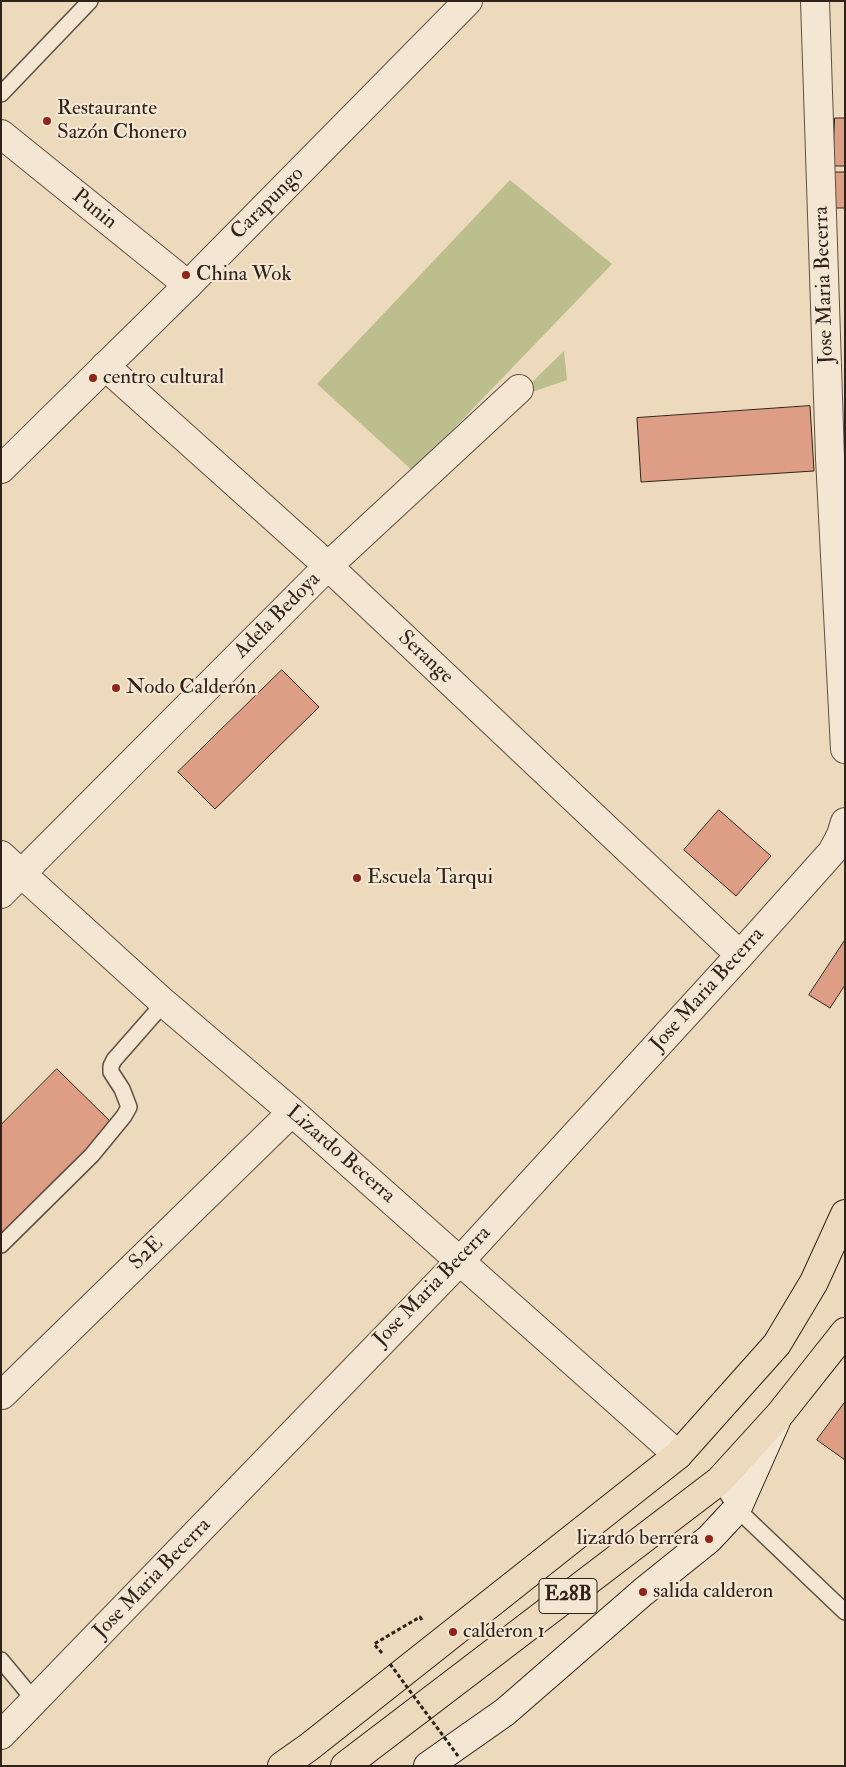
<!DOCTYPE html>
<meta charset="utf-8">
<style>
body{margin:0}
#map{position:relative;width:846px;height:1767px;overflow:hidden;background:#edd9bc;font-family:"IM FELL Double Pica",serif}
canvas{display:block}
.frame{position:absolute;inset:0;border:2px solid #2e231a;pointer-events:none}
</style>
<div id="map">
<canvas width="846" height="1767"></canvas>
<div class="frame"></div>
</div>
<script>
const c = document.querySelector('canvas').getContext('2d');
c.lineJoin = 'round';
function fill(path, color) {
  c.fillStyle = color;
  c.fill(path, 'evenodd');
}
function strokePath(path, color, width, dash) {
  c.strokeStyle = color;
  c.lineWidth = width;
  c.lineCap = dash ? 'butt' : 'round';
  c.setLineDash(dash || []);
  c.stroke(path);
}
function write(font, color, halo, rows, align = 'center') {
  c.font = font + ' "IM FELL Double Pica",serif';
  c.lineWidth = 4.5;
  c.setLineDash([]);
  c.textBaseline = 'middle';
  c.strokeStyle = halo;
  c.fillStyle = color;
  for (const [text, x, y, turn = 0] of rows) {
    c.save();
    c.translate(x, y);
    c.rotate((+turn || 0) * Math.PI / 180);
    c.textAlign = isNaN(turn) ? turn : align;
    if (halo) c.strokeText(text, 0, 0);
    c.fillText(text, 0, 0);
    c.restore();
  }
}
fill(new Path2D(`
 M510 180 612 264 413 471 317 384Z
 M564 351 567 380 535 391 525 389Z`), '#bdbe8d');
const building = new Path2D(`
 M835 118H845V166H833Z
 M833 172H845V208H832Z
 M810 406 814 471 641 482 637 418Z
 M282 670 319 707 215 809 178 772Z
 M719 810 771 856 736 896 684 850Z
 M845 940V985L830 1008 809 995Z
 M57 1069 115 1126 1 1239V1125Z
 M845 1402V1460L817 1440Z`);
fill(building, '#dd9e85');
strokePath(building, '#2e231a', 1);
const service = new Path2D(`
 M1 94 90 1
 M1 1245 92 1155 124 1116 129 1107 122 1089 111 1072V1066L114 1060 164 1003
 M719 1481 737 1509 845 1612
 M1 1660 35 1701`);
const minor = new Path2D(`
 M815 1 830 458 845 749
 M1 134 188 285
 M105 366 328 566 740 955
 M1 855 164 1003 292 1112 678 1455
 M1 894 328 566 519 389
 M2 1395 292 1112
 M1 1735 460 1261 740 955 832 852 841 835 845 822`);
const tertiary = new Path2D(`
 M1 469 188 285 468 1`);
const secondary = new Path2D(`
 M428 1766 505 1712 643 1592 709 1539 737 1509 776 1421`);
const trunk = new Path2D(`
 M282 1766 309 1747 678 1455 777 1344 814 1282 845 1214
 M345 1766 719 1481 780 1414 845 1332`);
strokePath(service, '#5e5042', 18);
strokePath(minor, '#5e5042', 30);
strokePath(tertiary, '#5e5042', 30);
strokePath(secondary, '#2e231a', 30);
strokePath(trunk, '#2e231a', 30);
strokePath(new Path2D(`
 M382 1653 374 1644 420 1617 422 1620`), '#2e231a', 3, [4, 2.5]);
strokePath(service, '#f3e6d3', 15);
strokePath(minor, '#f3e6d3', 28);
strokePath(tertiary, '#f3e6d3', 28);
strokePath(secondary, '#f3e6d3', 28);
strokePath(trunk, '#edd9bc', 28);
strokePath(new Path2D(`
 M390 1664 458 1756`), '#2e231a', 3, [4, 2.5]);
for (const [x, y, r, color] of [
 [47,121,5,"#8f2418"],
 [186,275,5,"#8f2418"],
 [93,378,5,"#8f2418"],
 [116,688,5,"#8f2418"],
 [357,878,5,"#8f2418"],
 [709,1539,5,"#8f2418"],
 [643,1592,5,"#8f2418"],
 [453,1632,5,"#8f2418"]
]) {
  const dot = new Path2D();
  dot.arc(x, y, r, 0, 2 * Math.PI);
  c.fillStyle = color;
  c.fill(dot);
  strokePath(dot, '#f3e6d3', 2);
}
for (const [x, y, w] of [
 [568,1596,58]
]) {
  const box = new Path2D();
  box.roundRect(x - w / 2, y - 17.5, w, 35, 4);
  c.fillStyle = '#f3e6d3';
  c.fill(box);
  strokePath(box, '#2e231a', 1);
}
write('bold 20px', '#2e231a', null, [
 ["E28B",568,1596]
]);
write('21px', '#2e231a', '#f3e6d3', [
 ["Restaurante",57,109],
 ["Sazón Chonero",57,133],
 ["China Wok",196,275],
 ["centro cultural",103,378],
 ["Nodo Calderón",126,688],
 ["Escuela Tarqui",367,878],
 ["lizardo berrera",699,1539,"right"],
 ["salida calderon",653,1592],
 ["calderon 1",463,1632]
], 'left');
write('21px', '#2e231a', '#f3e6d3', [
 ["Carapungo",268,204,-45],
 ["Punin",94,210,39],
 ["Jose Maria Becerra",825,285,-92],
 ["Adela Bedoya",278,616,-45],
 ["Serange",425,658,43],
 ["Jose Maria Becerra",708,990,-48],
 ["Lizardo Becerra",340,1155,41],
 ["S2E",147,1254,-44],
 ["Jose Maria Becerra",433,1287,-46],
 ["Jose Maria Becerra",153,1579,-46]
]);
</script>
